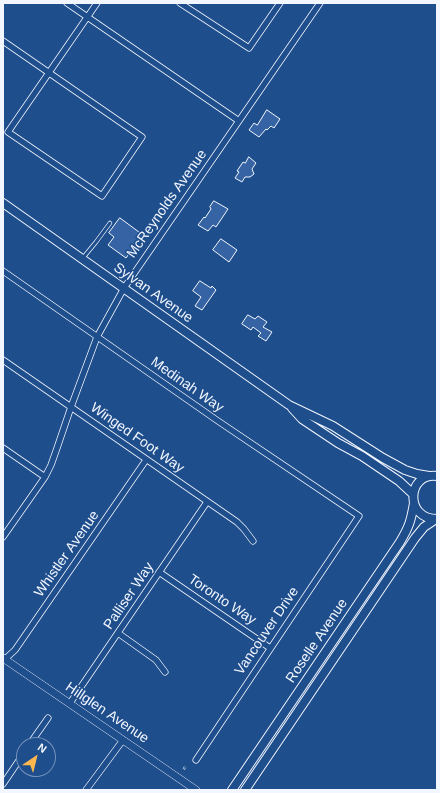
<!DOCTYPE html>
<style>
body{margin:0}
#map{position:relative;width:440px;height:793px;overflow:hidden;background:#1f4e8c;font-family:Arial,sans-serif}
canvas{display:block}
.frame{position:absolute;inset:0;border:4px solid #f2f6ff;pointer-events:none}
.north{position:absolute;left:16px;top:737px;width:40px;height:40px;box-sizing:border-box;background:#1f4e8c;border:1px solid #7391ba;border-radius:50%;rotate:35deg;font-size:11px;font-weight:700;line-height:16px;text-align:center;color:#f2f6ff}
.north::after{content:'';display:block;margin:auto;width:14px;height:18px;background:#ffb74d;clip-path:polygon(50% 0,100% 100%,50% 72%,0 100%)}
</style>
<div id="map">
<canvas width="440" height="793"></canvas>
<div class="frame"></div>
<div class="north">N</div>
</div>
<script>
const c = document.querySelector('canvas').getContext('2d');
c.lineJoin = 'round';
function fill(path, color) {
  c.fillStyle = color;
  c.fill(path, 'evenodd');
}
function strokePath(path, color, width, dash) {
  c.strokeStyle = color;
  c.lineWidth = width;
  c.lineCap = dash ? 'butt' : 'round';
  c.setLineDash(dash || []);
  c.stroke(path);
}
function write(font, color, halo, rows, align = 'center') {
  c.font = font + ' Arial,sans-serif';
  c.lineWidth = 3;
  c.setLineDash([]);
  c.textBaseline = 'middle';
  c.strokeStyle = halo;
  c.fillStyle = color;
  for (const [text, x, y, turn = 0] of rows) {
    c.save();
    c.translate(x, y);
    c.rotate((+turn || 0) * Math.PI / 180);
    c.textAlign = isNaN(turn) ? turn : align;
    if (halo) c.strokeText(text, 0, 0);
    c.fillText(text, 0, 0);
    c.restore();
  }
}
const building = new Path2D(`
 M267 110 280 119 274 128 271 126 267 130 266 129 259 137 249 130 254 123 257 125Z
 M249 157 256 163 252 169 254 174 250 177H245L242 182 235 178 239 172 237 171 243 162 245 163Z
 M214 201 228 209 216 227 213 225 208 231 198 225 204 217 205 218 211 209 210 207Z
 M120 218 143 235 126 258 108 245 114 237 109 233Z
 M221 239 237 250 229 262 213 250Z
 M200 281 211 288 212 286 216 290 202 310 195 306 201 297 193 291Z
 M248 315 255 319 258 316 267 322 263 327 272 332 266 341 258 336 261 333 253 327 251 330 242 324Z`);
fill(building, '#3563a3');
strokePath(building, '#f2f6ff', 1);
const service = new Path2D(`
 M82 259 96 242 110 223`);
const minor = new Path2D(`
 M67 3 239 121
 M180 3 249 48 280 3
 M3 41 142 137 102 196 8 132 97 3
 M3 271 218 421 359 516 196 760
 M3 360 237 522 244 529 253 541
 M3 448 45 477
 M3 537 45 477 51 465 56 451 71 407 97 337 124 288 188 195 320 3
 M159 572 270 648
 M118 633 156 660 165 672
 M3 661 15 650 146 460
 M70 703 207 502
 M29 745 48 718
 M3 784 24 753
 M86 790 123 740`);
const tertiary = new Path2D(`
 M3 658 196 790`);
const secondary = new Path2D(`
 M3 203 289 405 333 426 383 458 405 470 417 474 429 476
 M292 408 302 419 338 443 362 456 399 481 413 494
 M437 476C407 472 404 519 437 519
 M232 790 400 542C409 527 411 521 414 503
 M245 790 415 538 424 527 436 519`);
strokePath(service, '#f2f6ff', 4.5);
strokePath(minor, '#f2f6ff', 7);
strokePath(tertiary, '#f2f6ff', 8);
strokePath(secondary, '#f2f6ff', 10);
strokePath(new Path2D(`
 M183 769 185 765
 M184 770 187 766`), '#b3c4dc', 1, [3, 2]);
strokePath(service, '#1f4e8c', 3);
strokePath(minor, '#1f4e8c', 5.5);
strokePath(tertiary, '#1f4e8c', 7);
strokePath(secondary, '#1f4e8c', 8);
write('14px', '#f2f6ff', '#1f4e8c', [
 ["McReynolds Avenue",167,204,-55],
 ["Sylvan Avenue",153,293,35],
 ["Medinah Way",187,385,35],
 ["Winged Foot Way",137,438,35],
 ["Whistler Avenue",67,554,-55],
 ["Palliser Way",129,596,-56],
 ["Toronto Way",222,600,34],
 ["Vancouver Drive",267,631,-56],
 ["Roselle Avenue",317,641,-56],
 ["Hillglen Avenue",107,713,34]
]);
</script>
